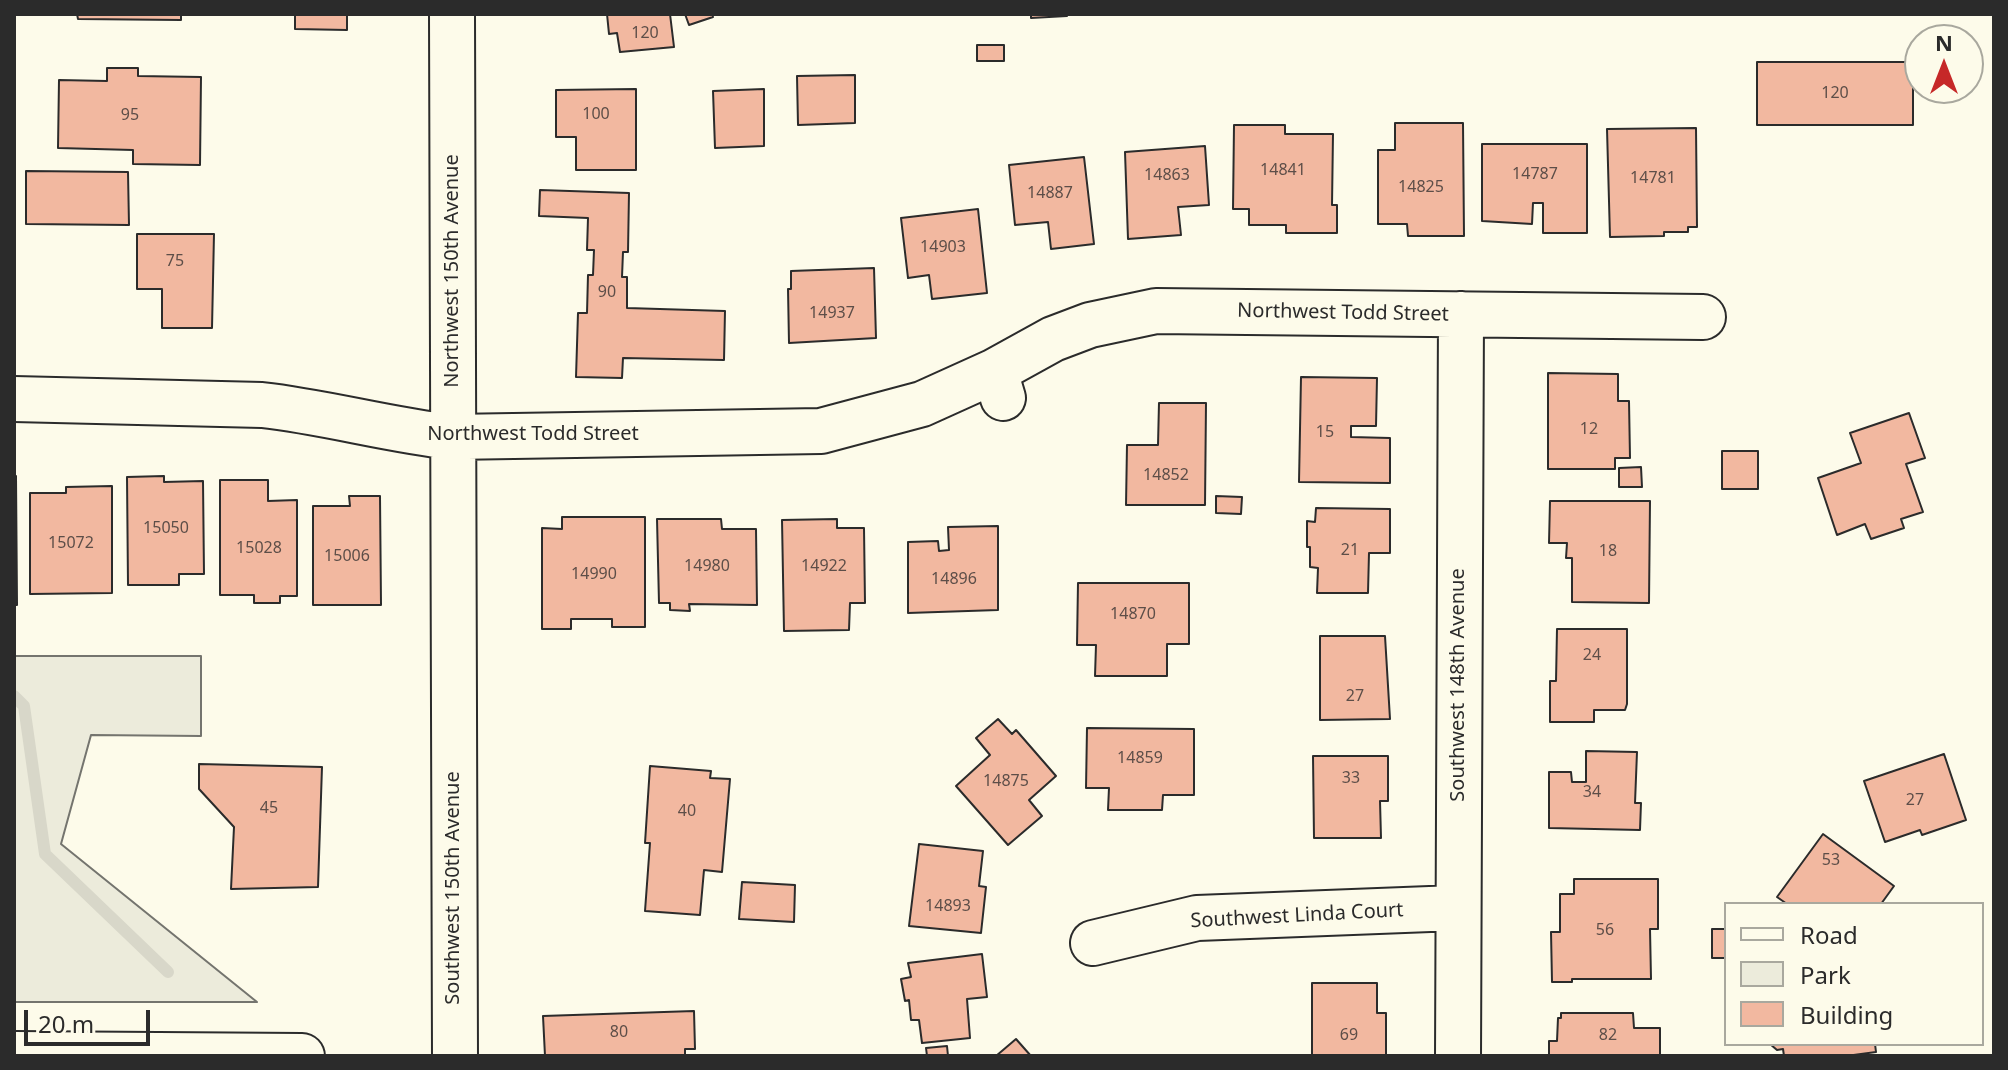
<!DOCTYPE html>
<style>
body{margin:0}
#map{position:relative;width:2008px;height:1070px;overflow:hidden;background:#fdfbea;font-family:"Noto Sans",sans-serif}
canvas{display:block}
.frame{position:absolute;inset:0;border:16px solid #2b2b2b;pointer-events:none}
.legend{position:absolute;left:1724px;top:902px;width:260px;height:144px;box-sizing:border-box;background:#fdfbea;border:2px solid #a9a89e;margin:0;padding:10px 14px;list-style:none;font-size:24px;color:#2b2b2b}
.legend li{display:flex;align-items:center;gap:16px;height:40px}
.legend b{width:40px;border:2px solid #a9a89e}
.north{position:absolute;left:1904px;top:24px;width:80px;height:80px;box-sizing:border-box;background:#fdfbea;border:2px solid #a9a89e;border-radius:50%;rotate:0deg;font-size:22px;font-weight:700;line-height:32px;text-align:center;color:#2b2b2b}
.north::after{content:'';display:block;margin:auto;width:28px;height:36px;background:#c62828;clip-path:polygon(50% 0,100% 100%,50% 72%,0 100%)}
.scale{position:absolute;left:24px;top:1010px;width:126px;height:36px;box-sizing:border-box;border:4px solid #2b2b2b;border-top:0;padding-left:10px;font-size:24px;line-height:28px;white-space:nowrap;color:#2b2b2b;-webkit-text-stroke:6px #fdfbea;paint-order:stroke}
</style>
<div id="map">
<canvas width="2008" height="1070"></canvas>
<div class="frame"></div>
<ul class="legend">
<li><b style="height:10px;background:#fdfbea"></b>Road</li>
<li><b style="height:22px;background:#ecebdb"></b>Park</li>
<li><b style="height:22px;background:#f2b8a0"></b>Building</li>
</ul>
<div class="north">N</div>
<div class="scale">20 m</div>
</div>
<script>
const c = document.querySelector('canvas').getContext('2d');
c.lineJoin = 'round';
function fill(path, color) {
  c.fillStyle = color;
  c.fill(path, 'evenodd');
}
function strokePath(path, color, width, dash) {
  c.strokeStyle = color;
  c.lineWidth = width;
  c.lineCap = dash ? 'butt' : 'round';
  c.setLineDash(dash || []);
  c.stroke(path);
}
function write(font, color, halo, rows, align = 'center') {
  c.font = font + ' "Noto Sans",sans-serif';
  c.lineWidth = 6;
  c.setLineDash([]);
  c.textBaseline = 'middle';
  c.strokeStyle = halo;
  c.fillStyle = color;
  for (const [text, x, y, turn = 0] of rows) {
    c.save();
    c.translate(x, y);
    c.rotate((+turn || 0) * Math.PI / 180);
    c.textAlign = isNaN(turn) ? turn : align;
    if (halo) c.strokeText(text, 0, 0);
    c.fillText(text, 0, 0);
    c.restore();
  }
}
const green = new Path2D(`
 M14 656H201V736L91 735 61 844 257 1002H14Z`);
fill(green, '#ecebdb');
strokePath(green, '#74746e', 2);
strokePath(new Path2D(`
 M14 696 24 706 45 854 168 972`), '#d8d7c9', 12);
const building = new Path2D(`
 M77 14H181V20L78 19Z
 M295 14H347V30L295 29Z
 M607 14H670L674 47 620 52 617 33 609 34Z
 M685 14H712L713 17 689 25Z
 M1031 14H1067V16L1031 18Z
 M977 45H1004V61H977Z
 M1757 62H1913V125H1757Z
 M107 68H138V76L201 77 200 165 133 164V150L58 148 59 80 107 81Z
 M855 75V123L798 125 797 76Z
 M636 89V170H576V137H556V90Z
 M764 89V146L715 148 713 91Z
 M1395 123H1463L1464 236H1408L1407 224H1378V150H1395Z
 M1234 125H1285V134H1333L1332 205H1337V233H1286V225H1249V209H1233Z
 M1696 128 1697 227H1688V232H1664V236L1610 237 1607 129Z
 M1482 144H1587V233H1543V203H1533L1532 224 1482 221Z
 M1205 146 1209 205 1178 207 1181 235 1128 239 1125 152Z
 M1084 157 1094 244 1051 249 1048 222 1015 225 1009 165Z
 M26 171 128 172 129 225 26 224Z
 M540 190 629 193 628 252H623L622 277H627V308L725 311 724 360 623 358 622 378 576 377 578 313H587L588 275H593L594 250H587L588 218 539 216Z
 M978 209 987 293 932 299 929 275 908 278 901 218Z
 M137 234H214L212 328H162V289H137Z
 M874 268 876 338 789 343 788 289H791V271Z
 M1548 373 1618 374V401H1629L1630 458H1615V469H1548Z
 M1301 377 1377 378 1376 426H1351V437L1390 438V483L1299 482Z
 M1159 403H1206L1205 505H1126L1127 445H1158Z
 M1909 413 1925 458 1906 464 1923 512 1901 519 1904 528 1871 539 1865 524 1837 535 1818 478 1861 463 1850 433Z
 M1722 451H1758V489H1722Z
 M1641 467 1642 487H1619V468Z
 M14 476H16L17 605H14Z
 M164 476V482L203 481 204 574H179V585H128L127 477Z
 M220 480H268V501L297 500V596H280V603H254V595H220Z
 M112 486V593L30 594V493H66V487Z
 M349 496H380L381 605H313V506H350Z
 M1216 496 1242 497 1241 514 1216 513Z
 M1550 501H1650L1649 603 1572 602V558H1566L1567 543H1549Z
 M1316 508 1390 509V553H1369L1368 593H1317L1318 568 1310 567V547H1307V521L1315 522Z
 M562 517H645V627H612V619H571V629H542V528L562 529Z
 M657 519H721L722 529H756L757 605 689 604 690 611 670 610V603H659Z
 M837 519V528H864L865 603H850L849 630 784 631 782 520Z
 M998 526V610L908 613V542L938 541 939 551 949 550 948 527Z
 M1078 583H1189V644H1167V676H1095L1096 645H1077Z
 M1557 629H1627V704L1625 710H1594V722H1550V681H1556Z
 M1320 636H1385L1390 719 1320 720Z
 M998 719 1012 734 1016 730 1056 776 1029 800 1042 816 1008 845 956 786 990 755 976 738Z
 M1087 728 1194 729V795H1163L1162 810H1108L1109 788H1086Z
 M1586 751 1637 752 1635 803H1641L1640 830 1549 828V772H1571L1572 782H1586Z
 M1944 754 1966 820 1922 835 1920 830 1885 842 1864 781Z
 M1313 756H1388V801H1380L1381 838H1314Z
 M199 764 322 767 318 887 231 889 234 827 199 789Z
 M650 766 711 771 710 778 730 779 722 872 704 870 700 915 645 911 650 843H645Z
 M1823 834 1894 886 1881 904H1787L1777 897Z
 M919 844 983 851 979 886 986 887 981 933 909 926Z
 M1574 879H1658V929H1650L1651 979H1572V982H1552L1551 932H1560V894H1574Z
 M742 882 795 885 794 922 739 919Z
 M1712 929H1726V958H1712Z
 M982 954 987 997 967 999 970 1038 922 1043 919 1020H911L909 1000 905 1001 901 979 911 977 908 963Z
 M1312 983H1377V1013H1386V1056H1312Z
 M694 1011 695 1049H685V1056H545L543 1016Z
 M1561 1013H1633L1634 1028H1660V1056H1549V1041H1557L1558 1018H1561Z
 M1016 1039 1031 1056H996Z
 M1770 1044H1875L1876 1052 1846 1056H1784L1783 1049 1777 1050Z
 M947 1046 948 1056H927L926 1048Z`);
fill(building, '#f2b8a0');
strokePath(building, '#2b2b2b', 2);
const minor = new Path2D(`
 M452 14 455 1056
 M1003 398 995 371 1053 339 1090 325 1156 311 1703 317
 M14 399 262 405C326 412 388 430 452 437L821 431 922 404 995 371
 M1093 943 1197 918 1456 908
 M14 1054 302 1056
 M1458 1056 1461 314`);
strokePath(minor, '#2b2b2b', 48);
strokePath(minor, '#fdfbea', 44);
write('16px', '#5d4e48', null, [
 ["120",645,33],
 ["120",1835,93],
 ["100",596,114],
 ["95",130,115],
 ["14841",1283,170],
 ["14787",1535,174],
 ["14863",1167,175],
 ["14781",1653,178],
 ["14825",1421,187],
 ["14887",1050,193],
 ["14903",943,247],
 ["75",175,261],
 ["90",607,292],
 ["14937",832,313],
 ["12",1589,429],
 ["15",1325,432],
 ["14852",1166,475],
 ["15050",166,528],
 ["15072",71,543],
 ["15028",259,548],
 ["21",1350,550],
 ["18",1608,551],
 ["15006",347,556],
 ["14980",707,566],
 ["14922",824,566],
 ["14990",594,574],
 ["14896",954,579],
 ["14870",1133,614],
 ["24",1592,655],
 ["27",1355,696],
 ["14859",1140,758],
 ["33",1351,778],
 ["14875",1006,781],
 ["34",1592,792],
 ["27",1915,800],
 ["45",269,808],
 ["40",687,811],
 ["53",1831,860],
 ["14893",948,906],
 ["56",1605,930],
 ["80",619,1032],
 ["69",1349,1035],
 ["82",1608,1035]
]);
write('20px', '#2b2b2b', '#fdfbea', [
 ["Northwest 150th Avenue",452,271,-90],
 ["Northwest Todd Street",1343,313,1],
 ["Northwest Todd Street",533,434],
 ["Southwest 148th Avenue",1458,685,-90],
 ["Southwest 150th Avenue",453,888,-90],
 ["Southwest Linda Court",1297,916,-3]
]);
</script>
